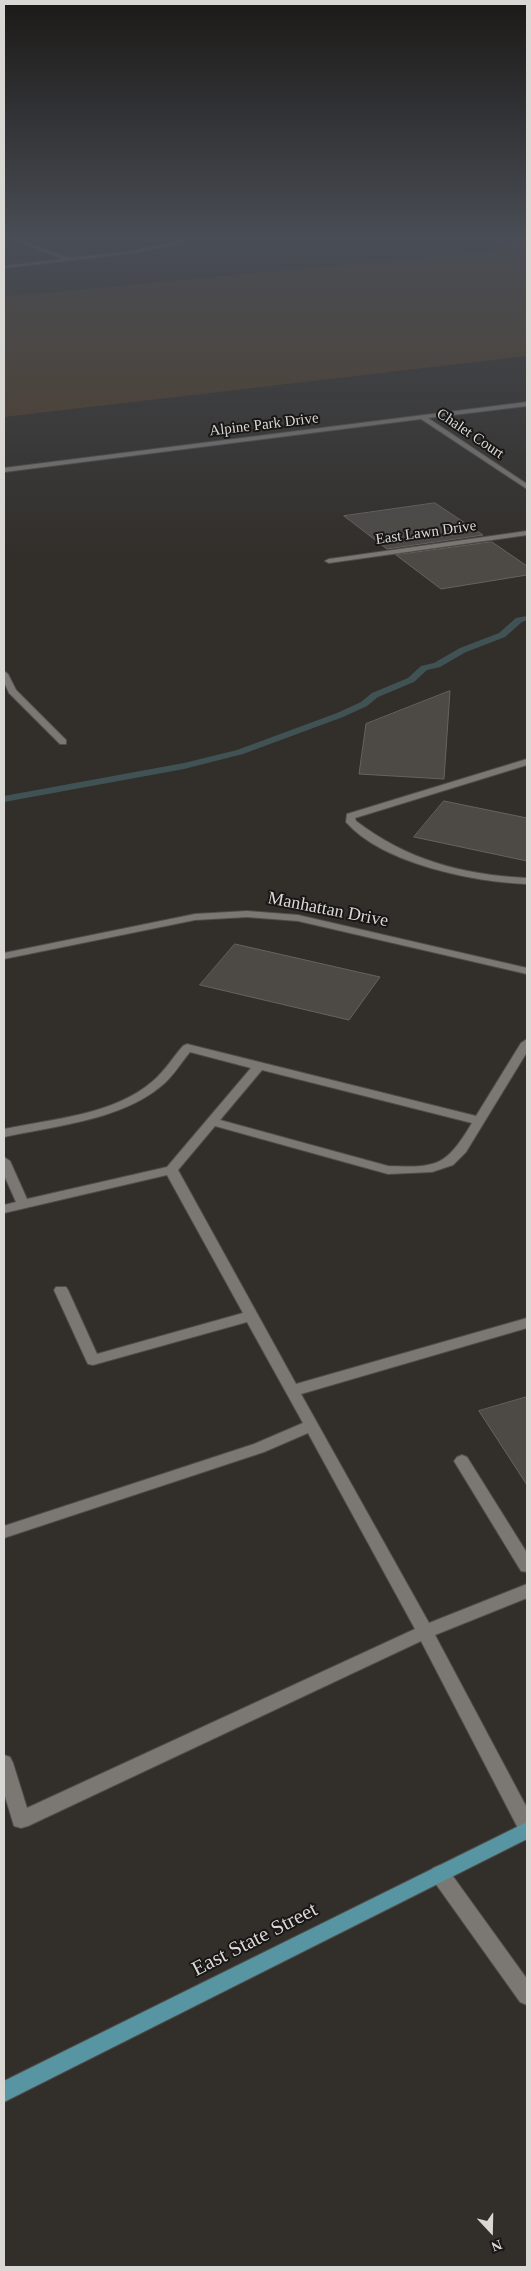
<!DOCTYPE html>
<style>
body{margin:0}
#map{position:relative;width:531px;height:2271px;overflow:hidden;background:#322f2b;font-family:"Times New Roman",serif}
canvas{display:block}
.frame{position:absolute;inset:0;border:5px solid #dad8d5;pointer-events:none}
.north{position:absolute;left:466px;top:2206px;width:50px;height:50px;-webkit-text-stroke:4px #191716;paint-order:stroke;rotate:159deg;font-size:14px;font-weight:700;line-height:20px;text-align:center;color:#dad8d5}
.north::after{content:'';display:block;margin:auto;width:18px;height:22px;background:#dad8d5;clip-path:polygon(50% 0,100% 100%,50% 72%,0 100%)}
</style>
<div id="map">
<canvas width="531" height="2271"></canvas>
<div class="frame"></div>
<div class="north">N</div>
</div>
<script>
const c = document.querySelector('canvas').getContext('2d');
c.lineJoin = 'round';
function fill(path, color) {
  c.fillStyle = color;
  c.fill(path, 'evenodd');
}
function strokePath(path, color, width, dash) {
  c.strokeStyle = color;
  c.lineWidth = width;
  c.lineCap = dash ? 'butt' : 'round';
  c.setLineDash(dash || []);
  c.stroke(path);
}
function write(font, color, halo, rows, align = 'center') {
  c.font = font + ' "Times New Roman",serif';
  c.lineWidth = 4;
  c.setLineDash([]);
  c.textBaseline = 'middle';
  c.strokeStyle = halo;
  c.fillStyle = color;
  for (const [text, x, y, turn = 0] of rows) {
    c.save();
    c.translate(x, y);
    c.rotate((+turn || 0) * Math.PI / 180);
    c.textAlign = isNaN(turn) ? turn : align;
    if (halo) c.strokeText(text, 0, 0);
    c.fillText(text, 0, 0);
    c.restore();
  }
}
fill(new Path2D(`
 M489 238H527V356L4 417V297L511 249Z`), '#4e3c27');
fill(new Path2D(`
 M527 616V620L522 622 505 637 466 652 440 667 427 670 414 682 378 697 367 706 343 717 243 754 184 769 4 802V796L184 763 237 750 337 713 361 702 372 693 408 678 421 666 434 663 460 648 499 633 516 618Z`), '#415255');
const building = new Path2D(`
 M435 503 483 535 387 549 344 516Z
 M492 542 527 566V575L441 589 396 555Z
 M450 691 444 779 359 774 366 724Z
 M444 801 527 818V861L414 837Z
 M235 944 380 977 349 1020 200 985Z
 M527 1397V1485L479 1411Z`);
fill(building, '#4d4a46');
strokePath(building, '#66625e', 1);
const minor = new Path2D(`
 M7 238H15L69 258 134 251 189 238 184 243 134 253 4 268V266L64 259Z
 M527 402V406L428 418 527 484V489L421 419 4 472V468Z
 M527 531V535L329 563 325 561 329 559Z
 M4 671 8 674 16 690 66 740V744H60L9 693 4 682Z
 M527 759V765L355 818 356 821C407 860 463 875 527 878V884C474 882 383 864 346 822L347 814Z
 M247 911 298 915 527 968V974L298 921 247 917 195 920 4 959V953L195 914Z
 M527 1039V1052L466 1152 453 1165 432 1172 388 1174 215 1126 178 1170 296 1384 527 1318V1328L301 1394 429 1623 527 1584V1598L435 1635 527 1808V1834L520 1832 421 1641 28 1826 21 1828 14 1826 4 1793V1755L10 1757 13 1763 27 1808 415 1629 308 1433 264 1452 4 1538V1526L254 1444 303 1423 247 1322 93 1365 88 1364 86 1360 54 1290 56 1287H66L68 1290 97 1354 243 1313 167 1175 4 1213V1205L16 1202 4 1175V1157L10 1161 27 1199 167 1167 251 1068 190 1052C180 1064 172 1078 160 1087 120 1120 54 1126 4 1137V1129C52 1119 114 1115 153 1081 165 1071 173 1057 183 1046L187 1044 476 1116 521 1043ZM262 1070 472 1123C446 1166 438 1168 388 1166L220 1120Z
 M462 1455 467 1457 527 1553V1572L521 1571 454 1461 457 1457Z
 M440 1865 447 1868 527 1979V2005L520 2002 433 1880 430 1874 433 1868Z`);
const major = new Path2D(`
 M527 1822V1839L4 2102V2081Z`);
strokePath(minor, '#504d4a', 2);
strokePath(major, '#504d4a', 2);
fill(minor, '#7b7874');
fill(major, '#5895a2');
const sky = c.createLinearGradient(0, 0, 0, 556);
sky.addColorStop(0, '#1c1a18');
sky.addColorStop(0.43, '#494d55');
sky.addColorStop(1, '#494d5500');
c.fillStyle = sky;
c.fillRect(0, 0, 531, 556);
write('15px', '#dad8d5', '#191716', [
 ["Alpine Park Drive",264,425,-7],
 ["Chalet Court",470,434,34],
 ["East Lawn Drive",426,533,-8]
]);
write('18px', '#dad8d5', '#191716', [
 ["Manhattan Drive",328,910,11]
]);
write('21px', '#dad8d5', '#191716', [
 ["East State Street",255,1940,-27]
]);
</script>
